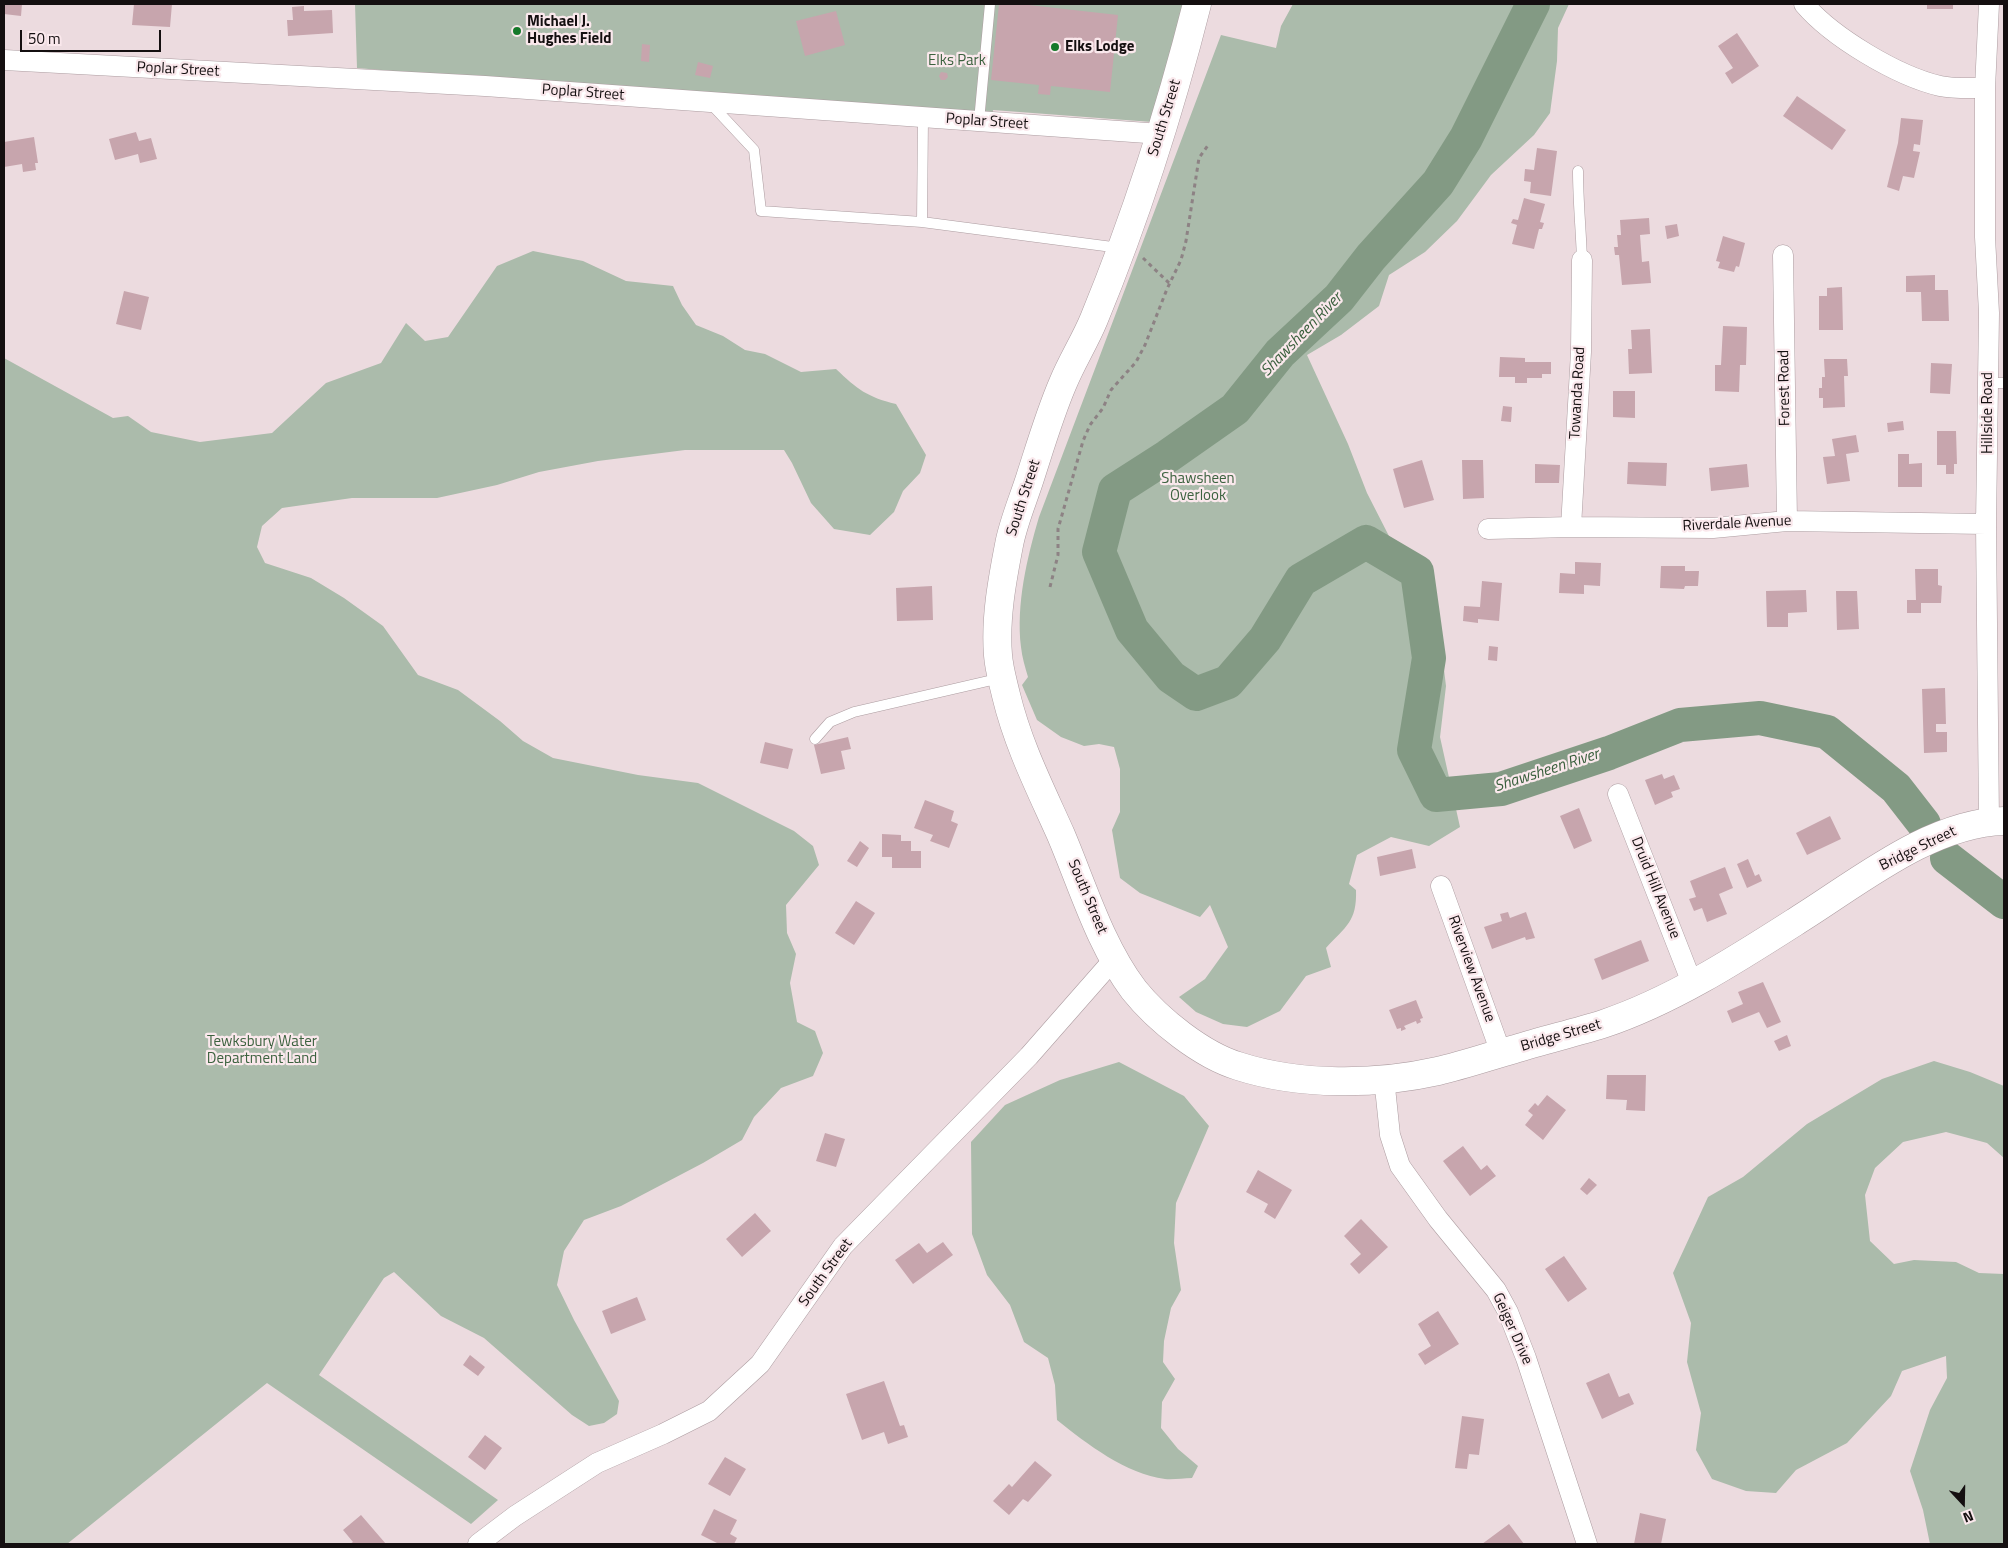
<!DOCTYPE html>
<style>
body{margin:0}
#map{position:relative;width:2008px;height:1548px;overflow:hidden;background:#ecdbdf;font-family:"Titillium Web",sans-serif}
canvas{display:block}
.frame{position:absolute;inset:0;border:5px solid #140f10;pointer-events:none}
.north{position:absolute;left:1938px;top:1478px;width:50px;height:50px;-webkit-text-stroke:4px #fae8ec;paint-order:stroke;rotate:159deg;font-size:14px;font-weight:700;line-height:20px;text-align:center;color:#140f10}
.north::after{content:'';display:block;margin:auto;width:18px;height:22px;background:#140f10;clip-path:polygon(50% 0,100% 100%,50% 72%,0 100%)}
.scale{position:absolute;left:20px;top:30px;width:141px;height:22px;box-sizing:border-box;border:2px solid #140f10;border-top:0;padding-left:6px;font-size:15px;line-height:18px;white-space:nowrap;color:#140f10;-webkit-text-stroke:4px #fae8ec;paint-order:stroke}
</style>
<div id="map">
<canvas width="2008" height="1548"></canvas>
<div class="frame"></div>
<div class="north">N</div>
<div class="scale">50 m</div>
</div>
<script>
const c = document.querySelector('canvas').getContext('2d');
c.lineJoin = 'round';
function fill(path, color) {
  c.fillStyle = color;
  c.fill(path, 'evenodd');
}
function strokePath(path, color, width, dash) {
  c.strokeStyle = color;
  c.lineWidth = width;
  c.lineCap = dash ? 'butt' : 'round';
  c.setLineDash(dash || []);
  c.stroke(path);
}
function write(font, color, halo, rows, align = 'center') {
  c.font = font + ' "Titillium Web",sans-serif';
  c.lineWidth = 4.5;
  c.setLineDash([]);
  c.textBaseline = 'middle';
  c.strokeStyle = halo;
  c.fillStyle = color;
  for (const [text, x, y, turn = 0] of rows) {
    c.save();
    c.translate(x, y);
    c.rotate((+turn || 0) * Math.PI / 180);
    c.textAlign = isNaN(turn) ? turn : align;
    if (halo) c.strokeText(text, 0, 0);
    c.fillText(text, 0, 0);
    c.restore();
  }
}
fill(new Path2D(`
 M355 4H1186L1152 122 993 110 992 122 357 68Z
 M1293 4H1569L1558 28 1557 61 1550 113 1534 135 1491 175 1457 221 1425 252 1389 275 1379 306 1341 335 1307 355 1348 444 1367 493 1391 540 1435 597 1446 686 1440 737 1460 827 1429 846 1391 837 1357 855 1349 884 1356 890C1357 922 1346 926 1326 948L1331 967 1306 976 1280 1011 1247 1027 1223 1024 1196 1012 1179 997 1205 979 1228 947 1210 905 1200 917 1140 893 1120 878 1112 830 1120 812V769L1114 747 1099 744 1084 746 1061 737 1037 720 1022 685 1028 677C1025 667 1022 657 1021 647 1016 604 1027 558 1039 517L1221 35 1276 48 1281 26Z
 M533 251 583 261 626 281 673 286 682 305 696 325 723 336 745 350 765 354 801 372 836 369C857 389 867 397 896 404L926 455 920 473 903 491 894 512 870 535 834 529 811 503 792 463 784 450H685L598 461 539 472 497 485 437 498H352L282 508 262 526 257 547 265 563 311 578 344 598 383 626 418 675 458 690 500 721 523 741 553 758 638 775 698 783 794 831 813 846 819 865 786 905 787 933 796 954 790 983 797 1022 815 1031 823 1053 813 1076 781 1088 754 1117 742 1140 703 1163 621 1206 584 1220 564 1251 557 1285 574 1320 619 1401 617 1414 604 1423 589 1426 572 1415 484 1338 441 1316 394 1272 384 1278 319 1375 498 1500 471 1524 267 1383 67 1544H4V358L113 418 128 416 151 432 200 442 272 433 326 383 381 363 406 323 425 341 448 337 497 266Z
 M1934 1061 1970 1072 2004 1086V1158L1987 1143 1946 1132 1903 1142 1875 1168 1865 1195 1870 1241 1894 1264 1914 1260 1956 1262 1979 1273 2004 1274V1544H1930L1923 1510 1910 1471 1930 1410 1947 1378 1946 1356 1902 1371 1891 1396 1847 1443 1796 1470 1776 1493 1746 1491 1712 1479 1696 1450 1701 1413 1687 1362 1691 1323 1673 1273 1708 1197 1743 1177 1807 1124 1882 1079Z
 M1119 1062 1184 1096 1209 1126 1176 1203 1174 1243 1181 1290 1171 1308 1164 1341 1163 1362 1175 1379 1162 1402 1161 1428 1178 1449 1198 1466 1192 1478C1183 1478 1173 1480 1165 1479 1126 1474 1087 1444 1057 1420L1055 1385 1048 1358 1024 1342 1010 1305 987 1275 972 1234 971 1142 1005 1105 1060 1080Z`), '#abbbab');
strokePath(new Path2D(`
 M1533 4 1466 138 1438 183 1371 257 1339 298 1280 353 1235 409 1168 456 1115 490 1099 552 1132 630 1171 677 1196 694 1228 682 1265 639 1301 580 1366 542 1417 572 1429 658 1414 750 1436 795 1501 789 1609 753 1680 725 1760 718 1827 732 1896 788 1924 824
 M1947 858 2004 902`), '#839a84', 34);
fill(new Path2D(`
 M4 4H22L21 16 4 14Z
 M134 4H172L170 27 132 25Z
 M999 4H1020L1118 15 1110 92 1051 86 1050 95 1038 94 1039 85 991 80Z
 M1927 4H1953V9H1927Z
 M304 6V11L332 10 333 33 288 36 287 20H293L292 7Z
 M836 11 845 45 805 56 796 21Z
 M1737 33 1759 66 1732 84 1725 73 1733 68 1718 46Z
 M642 44 650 45 649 62 641 61Z
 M698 62 713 66 710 78 695 75Z
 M941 72 947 73 948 77 945 80H941L939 76Z
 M1797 96 1846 130 1832 150 1783 116Z
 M1901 118 1923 120 1920 145 1914 144 1913 151 1920 152 1914 178 1903 176 1899 191 1887 187 1898 143Z
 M136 132 139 141 151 138 157 159 140 163 138 154 115 160 109 139Z
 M34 137 38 163H35L36 170 23 172 22 164 4 167V142Z
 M1537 148 1557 151 1551 196 1530 193 1531 182 1524 181 1525 169 1534 170Z
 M1524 198 1545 204 1540 222 1544 223 1542 229H1539L1534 249 1512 244 1517 225 1511 223 1513 219 1518 220Z
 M1649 218 1650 234 1640 235 1642 262 1649 261 1651 283 1622 285 1619 255H1615L1614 247H1618L1617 235H1621L1620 220Z
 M1677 224 1679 236 1667 239 1665 226Z
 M1723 236 1745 243 1739 267 1736 266 1734 272 1718 268 1720 262 1716 261Z
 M1935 275V290H1948L1949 321H1922L1921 292H1906V276Z
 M1842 287 1843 330H1819V296H1827V288Z
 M124 291 149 297 141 330 116 324Z
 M1723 326 1747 327 1746 365H1740L1739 392 1715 391V365H1721Z
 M1650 329 1652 373 1629 374 1628 349H1632L1631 330Z
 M1500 357 1525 358V362H1551V374H1542V378H1527V383H1515V377H1499Z
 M1824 359H1847L1848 376H1844L1845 407 1823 408V398H1819V388H1822V377H1825Z
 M1931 363 1952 364 1950 394 1930 393Z
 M1613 391H1635V418L1613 417Z
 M1503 406 1512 407 1511 422 1501 421Z
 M1903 421 1904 430 1888 432 1887 423Z
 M1937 431H1956L1957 464H1954V474H1946V465H1937Z
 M1856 435 1859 452 1846 454 1850 481 1827 484 1823 457 1835 456 1832 439Z
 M1898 454H1909V464L1922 463V487H1898Z
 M1422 460 1434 500 1404 508 1393 469Z
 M1462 460H1483L1484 498 1463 499Z
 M1628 462 1667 463 1666 486 1627 484Z
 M1535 464 1560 465 1559 483H1535Z
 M1747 464 1749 487 1711 491 1709 468Z
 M1575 562 1601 563 1600 586 1584 585V594L1559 593 1560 573 1575 574Z
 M1661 566H1685V571H1699L1698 586H1685L1684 589 1660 588Z
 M1915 569H1938V585L1942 586 1941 603H1921V613H1907V600H1916Z
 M1482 581 1502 583 1499 621 1478 619V623L1463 621 1464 606 1480 607Z
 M932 586 933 620 897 621 896 588Z
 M1806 590 1807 612 1788 613V627H1767L1766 591Z
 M1836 591H1857L1859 629 1837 630Z
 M1489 646 1498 647 1497 661 1488 660Z
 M1945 688 1946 724H1936V732H1947V752L1924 753 1922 689Z
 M848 737 851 749 841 751 845 769 821 774 814 745Z
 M765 742 793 749 788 769 760 763Z
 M1662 774 1664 779 1674 775 1680 789 1671 792 1673 797 1655 805 1645 780Z
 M925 800 954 811 951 821 958 824 949 848 930 841 933 835 914 828Z
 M1579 808 1592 841 1574 849 1560 816Z
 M1830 816 1841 839 1807 855 1796 833Z
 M882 834 901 835V841H911V851H921V868H892V857H882Z
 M860 841 869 848 857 867 847 861Z
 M1412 849 1416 868 1380 876 1377 857Z
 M1748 859 1755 876 1759 874 1762 881 1747 888 1737 864Z
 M1725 867 1733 888 1719 894 1727 914 1707 922 1702 908 1694 911 1689 899 1696 897 1690 881Z
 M856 901 875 913 854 945 835 933Z
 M1508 912 1510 918 1526 912 1535 938 1526 940 1525 937 1492 949 1484 927 1502 921 1500 914Z
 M1641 940 1649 961 1602 980 1594 959Z
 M1763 982 1781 1022 1767 1028 1759 1012 1732 1023 1727 1011 1743 1004 1738 992Z
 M1416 1000 1423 1018 1420 1019 1421 1022 1417 1024 1416 1021 1404 1026 1406 1029 1401 1031V1028L1397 1029 1389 1010Z
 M1787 1035 1791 1046 1779 1051 1774 1041Z
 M1607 1075H1646L1645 1111 1626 1110 1627 1100 1606 1099Z
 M1547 1095 1566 1110 1543 1140 1525 1125 1533 1115 1528 1111 1535 1103 1538 1106Z
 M825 1133 845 1139 836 1167 816 1161Z
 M1463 1146 1481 1170 1487 1165 1496 1176 1470 1196 1443 1161Z
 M1258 1170 1292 1190 1275 1219 1264 1212 1268 1204 1246 1192Z
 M1589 1178 1597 1185 1587 1195 1580 1189Z
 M755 1213 771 1231 742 1257 726 1239Z
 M1361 1219 1388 1247 1359 1274 1350 1264 1361 1254 1344 1236Z
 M943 1242 953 1255 913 1284 895 1260 919 1243 927 1253Z
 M1564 1256 1587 1289 1568 1302 1545 1269Z
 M637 1297 646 1320 611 1334 602 1311Z
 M1438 1311 1459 1344 1425 1365 1418 1354 1431 1346 1418 1324Z
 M470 1355 485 1367 478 1376 463 1365Z
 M1609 1373 1619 1397 1629 1393 1634 1404 1602 1419 1586 1383Z
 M884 1381 900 1426 904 1425 908 1437 888 1444 884 1432 862 1440 846 1394Z
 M1462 1416 1484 1419 1479 1455 1469 1454 1467 1469 1455 1468Z
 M485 1435 502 1448 485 1470 468 1457Z
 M725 1457 746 1469 730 1496 708 1484Z
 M1035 1461 1052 1475 1028 1502 1023 1499 1009 1515 993 1501 1009 1484 1012 1487Z
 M714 1509 737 1520 730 1534 737 1538 734 1544H719L701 1535Z
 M1640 1513 1666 1519 1661 1544H1634Z
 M361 1515 386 1544H350L353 1542 343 1530Z
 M1509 1524 1524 1544H1482Z`), '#c7a5ad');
const lane = new Path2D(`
 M711 104 754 150 761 211 922 222
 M923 118 922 222 1120 248
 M979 121 990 4
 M1578 171C1578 201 1581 230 1582 260
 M1988 383H2004
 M815 739 830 722 854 712 1001 678`);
const street = new Path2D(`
 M1804 4C1832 37 1897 76 1940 86 1954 89 1970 88 1985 88
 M4 60 485 86 1161 134
 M1783 255 1787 521
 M1571 527 1581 352 1582 260
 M1488 529 1571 527 1713 528 1787 521 1986 524
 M1618 794 1692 983
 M1989 822 1986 524 1989 313 1985 237V88L1989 4
 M1441 886 1501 1053
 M1384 1078 1390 1135 1400 1166 1438 1219 1496 1290 1508 1312 1526 1358 1587 1544
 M478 1544 515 1516 597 1463 663 1434 709 1411 760 1364 843 1246 1029 1056 1115 958`);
const secondary = new Path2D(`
 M1197 4C1170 111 1136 217 1094 319 1085 341 1072 361 1063 383 1050 413 1040 447 1030 478 1023 500 1013 523 1009 545 1002 581 995 619 998 655 999 669 1003 682 1006 695 1018 745 1040 788 1061 835 1083 887 1100 945 1134 990 1158 1020 1202 1055 1238 1066 1300 1086 1376 1085 1438 1071 1464 1065 1490 1056 1515 1049 1544 1040 1574 1033 1603 1024 1672 1001 1737 959 1798 920 1859 882 1930 823 2004 821`);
strokePath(lane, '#ac9ca0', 11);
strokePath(street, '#ac9ca0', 21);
strokePath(secondary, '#ac9ca0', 29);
strokePath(new Path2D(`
 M1143 258 1169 283
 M1050 587 1058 555V529L1083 441 1090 425 1103 408 1111 390 1136 362 1145 345 1167 289 1181 260 1186 241 1199 158 1209 144`), '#8d8284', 3, [4, 4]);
strokePath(lane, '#fff', 10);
strokePath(street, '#fff', 20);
strokePath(secondary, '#fff', 28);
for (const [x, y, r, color] of [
 [517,31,5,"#15792a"],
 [1055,47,5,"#15792a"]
]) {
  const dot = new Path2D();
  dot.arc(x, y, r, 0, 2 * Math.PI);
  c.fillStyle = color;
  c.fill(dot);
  strokePath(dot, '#fae8ec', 2);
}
write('bold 15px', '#140f10', '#fae8ec', [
 ["Michael J.",527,22],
 ["Hughes Field",527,39],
 ["Elks Lodge",1065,47]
], 'left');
write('15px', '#3c623f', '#fae8ec', [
 ["Elks Park",957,61],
 ["Shawsheen",1198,479],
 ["Overlook",1198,496],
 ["Tewksbury Water",262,1042],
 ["Department Land",262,1059]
]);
write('15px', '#140f10', '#fae8ec', [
 ["Poplar Street",178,70,3],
 ["Poplar Street",583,93,4],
 ["South Street",1165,118,-73],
 ["Poplar Street",987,122,4],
 ["Forest Road",1785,388,-91],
 ["Towanda Road",1578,393,-87],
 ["Hillside Road",1988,413,-90],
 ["South Street",1024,498,-72],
 ["Riverdale Avenue",1737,524,-3],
 ["Bridge Street",1918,849,-26],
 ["Druid Hill Avenue",1655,888,68],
 ["South Street",1087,897,67],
 ["Riverview Avenue",1471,969,70],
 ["Bridge Street",1561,1036,-16],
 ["South Street",826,1273,-54],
 ["Geiger Drive",1512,1329,66]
]);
write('italic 16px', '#395f3c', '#fae8ec', [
 ["Shawsheen River",1302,335,-46],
 ["Shawsheen River",1547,771,-18]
]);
</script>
